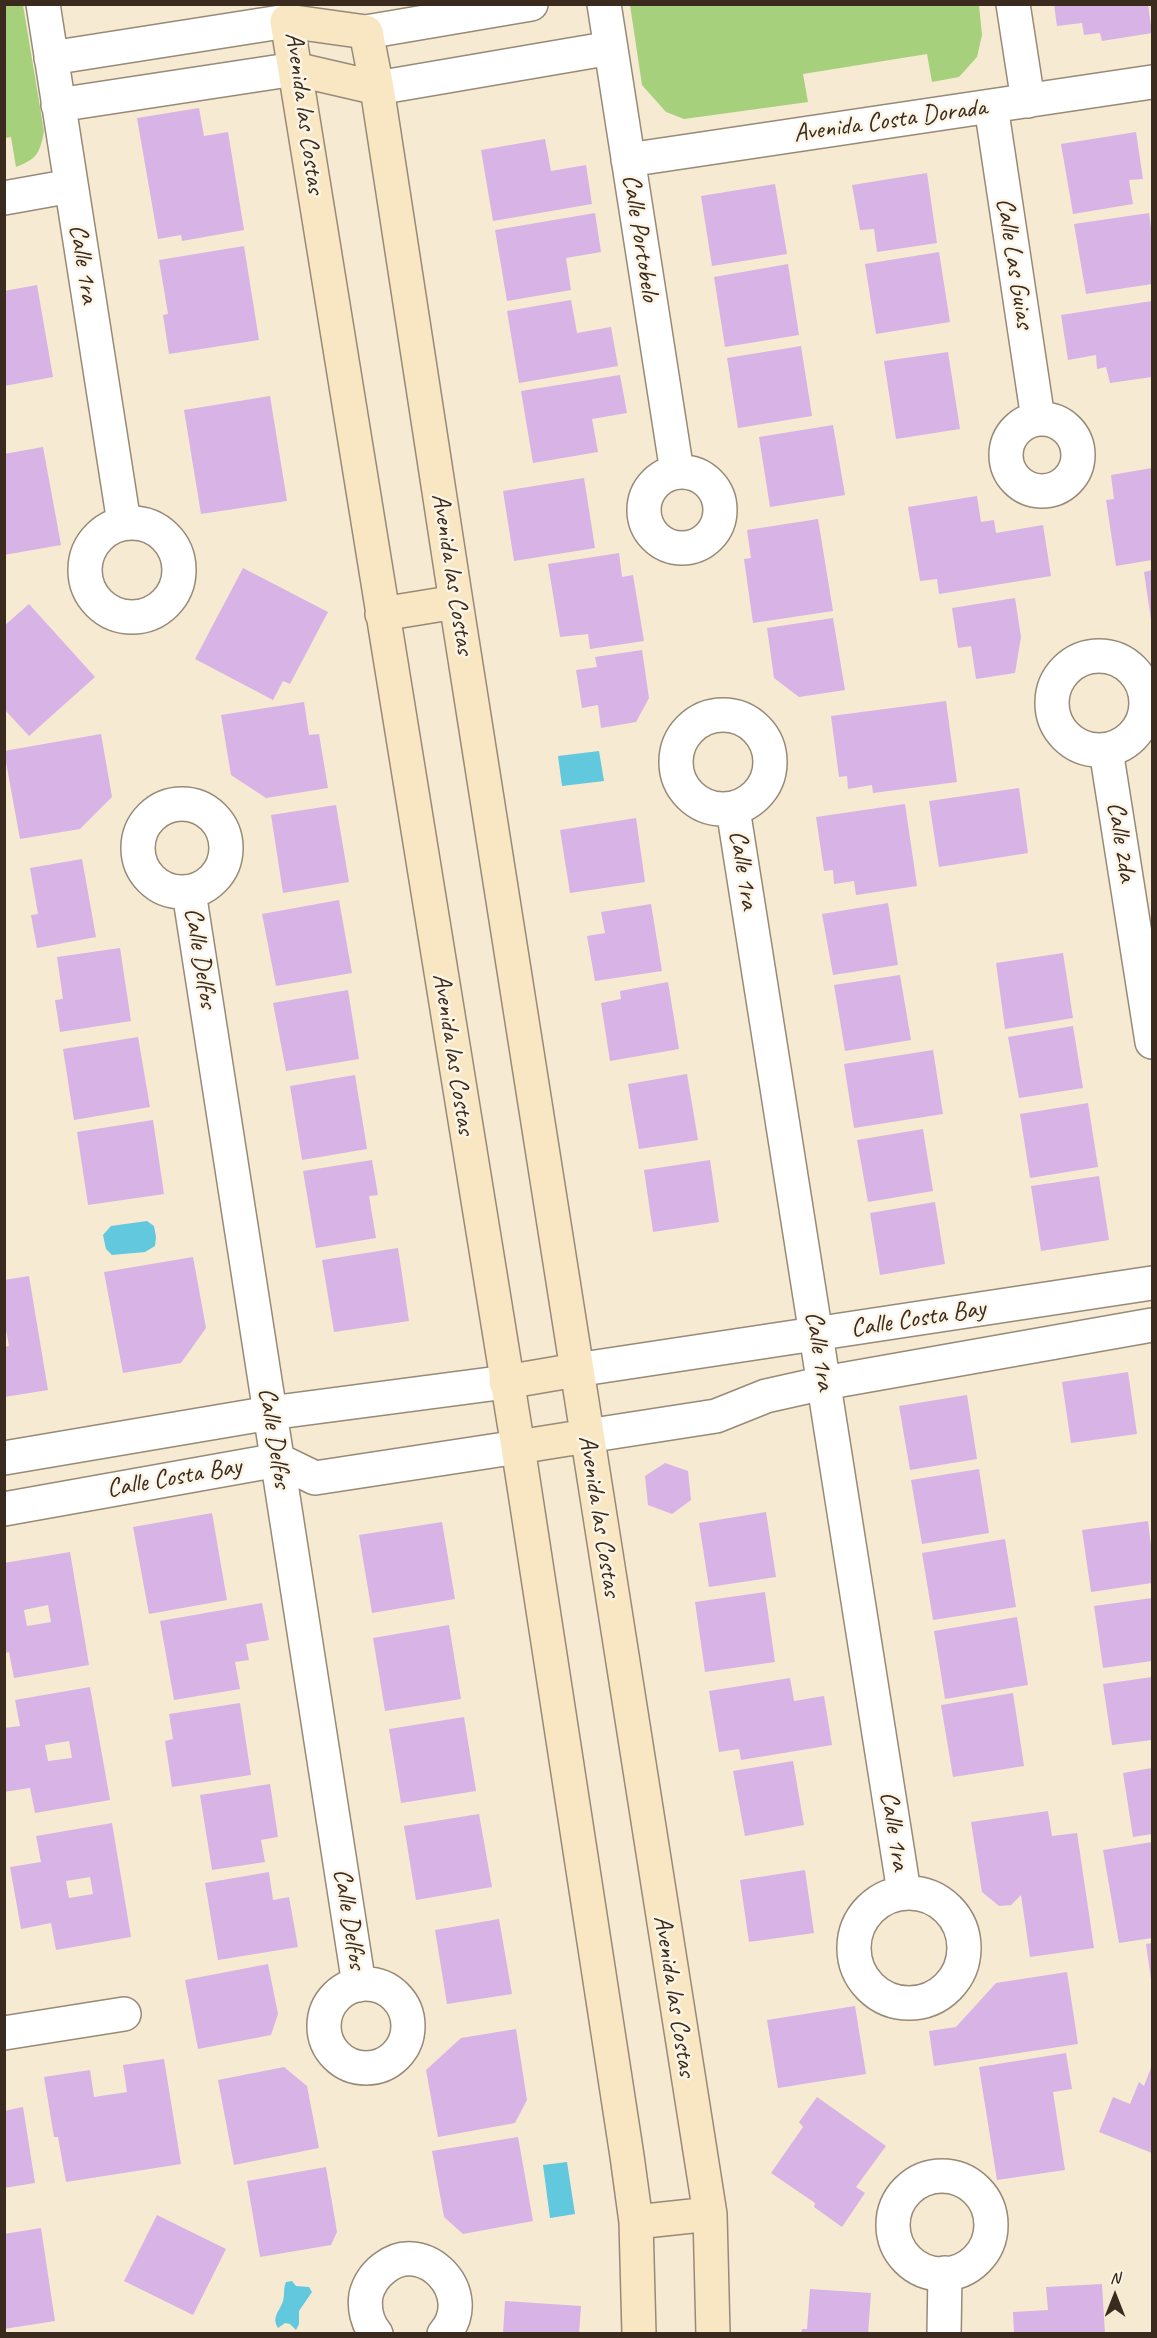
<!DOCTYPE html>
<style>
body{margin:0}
#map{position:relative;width:1157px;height:2338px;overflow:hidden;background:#f6ead2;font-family:Caveat,sans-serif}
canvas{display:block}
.frame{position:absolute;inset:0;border:6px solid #3b2a1e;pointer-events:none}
.north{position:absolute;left:1085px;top:2266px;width:60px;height:60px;-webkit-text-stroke:4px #fcf5e5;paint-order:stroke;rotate:0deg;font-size:16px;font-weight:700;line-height:24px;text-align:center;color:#3b2a1e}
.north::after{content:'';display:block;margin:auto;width:21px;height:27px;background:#3b2a1e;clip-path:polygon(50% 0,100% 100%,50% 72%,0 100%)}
</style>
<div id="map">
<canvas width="1157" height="2338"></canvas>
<div class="frame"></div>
<div class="north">N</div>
</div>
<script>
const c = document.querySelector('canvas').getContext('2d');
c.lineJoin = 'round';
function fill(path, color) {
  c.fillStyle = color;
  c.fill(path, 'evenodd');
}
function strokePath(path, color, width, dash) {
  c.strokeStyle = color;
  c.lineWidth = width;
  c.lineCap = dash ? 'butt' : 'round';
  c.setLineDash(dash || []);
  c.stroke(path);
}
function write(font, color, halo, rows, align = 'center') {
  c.font = font + ' Caveat,sans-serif';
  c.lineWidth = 5;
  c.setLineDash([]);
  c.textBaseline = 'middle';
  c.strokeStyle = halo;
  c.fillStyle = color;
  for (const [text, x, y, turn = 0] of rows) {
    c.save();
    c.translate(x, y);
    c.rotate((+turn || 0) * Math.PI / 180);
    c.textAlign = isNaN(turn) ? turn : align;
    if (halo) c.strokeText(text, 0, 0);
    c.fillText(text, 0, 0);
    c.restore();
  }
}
fill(new Path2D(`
 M5 4 23 5 44 131C40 153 37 159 16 167L11 137 5 138Z
 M630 5H979L982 35 977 57 959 77 932 82 927 54 803 74 808 102 684 119 666 112 642 85Z`), '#a6d07b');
fill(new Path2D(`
 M599 751 604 781 562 786 558 756Z
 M147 1221 154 1226 156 1237 155 1246 145 1252 112 1255 106 1249 103 1235 111 1226Z
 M567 2162 575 2214 550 2218 543 2165Z
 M292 2281 296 2286 309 2287 312 2292 299 2311V2324L296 2330 290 2324 285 2323 278 2328C271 2317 280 2311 283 2301 285 2294 283 2289 286 2282Z`), '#61c8de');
fill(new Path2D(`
 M1054 4H1148L1152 33 1102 41 1100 33 1084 35 1082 23 1057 26Z
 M199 108 204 136 228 132 244 230 182 241 181 235 158 239 137 118Z
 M1136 132 1143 179 1129 180 1133 204 1073 214 1061 144Z
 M545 139 551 171 586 165 592 204 493 221 481 150Z
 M927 173 937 243 877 252 874 229 860 230 852 185Z
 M775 184 787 254 712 266 701 196Z
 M595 213 601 252 566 258 571 290 507 301 495 230Z
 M1149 213 1152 235V284L1086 294 1074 224Z
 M244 246 259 340 169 354 163 315 168 314 159 260Z
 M939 252 950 322 876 334 865 264Z
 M788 264 799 335 725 347 714 277Z
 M37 285 53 377 4 386V291Z
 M571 300 577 333 611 327 618 366 519 383 507 311Z
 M1152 301V377L1110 383 1106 367 1097 369 1096 355 1068 360 1061 315Z
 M801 346 812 416 738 428 727 358Z
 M948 352 960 429 896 439 884 361Z
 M620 375 627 413 592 419 598 452 533 463 521 391Z
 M270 396 287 501 201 514 184 410Z
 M833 425 845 495 770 507 759 437Z
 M43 447 61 545 4 555V454Z
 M1152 468V560L1116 566 1106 500 1114 499 1111 475Z
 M584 478 595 548 514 561 503 491Z
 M977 496 981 522 994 520 996 533 1043 525 1051 576 939 594 937 579 920 581 908 507Z
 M818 519 833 611 753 623 744 559 751 558 747 530Z
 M619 553 622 577 633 575 644 641 590 649 588 634 560 637 548 564Z
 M243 568 328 612 290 684 283 681 273 700 195 659Z
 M1152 570V620H1151L1144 572Z
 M1015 598 1021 637 1015 673 976 679 971 646 958 648 952 608Z
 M29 604 95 677 29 736 4 709V626Z
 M833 618 845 690 799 697 774 678 767 628Z
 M642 650 649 698 636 722 601 728 598 705 582 708 576 670 597 667 595 657Z
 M946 701 957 782 873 793 872 785 848 789 847 776 839 777 831 716Z
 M304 702 309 735 319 734 328 788 266 798 231 775 221 715Z
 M101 734 112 797 80 829 20 839 4 751Z
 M1019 788 1028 853 939 867 929 801Z
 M905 804 917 886 856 895 854 881 834 884 833 870 824 871 816 817Z
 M336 805 349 882 283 893 271 815Z
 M636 818 645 882 570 893 560 830Z
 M82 859 96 937 37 948 31 915 38 914 30 868Z
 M339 900 352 973 276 986 262 914Z
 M888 903 898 965 833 975 822 914Z
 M651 904 662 971 595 981 587 936 605 933 601 912Z
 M120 948 131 1021 60 1032 55 1000 63 999 57 957Z
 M1063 953 1073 1018 1005 1029 996 963Z
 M900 975 911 1040 845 1051 834 985Z
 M668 982 679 1049 610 1061 601 1003 621 999 620 991Z
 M348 990 359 1059 286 1071 273 1003Z
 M1073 1026 1083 1088 1019 1098 1008 1037Z
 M138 1037 150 1107 74 1120 63 1049Z
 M933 1050 943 1114 854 1128 844 1064Z
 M687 1074 698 1140 639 1149 628 1084Z
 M355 1075 367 1149 302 1160 290 1086Z
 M1088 1103 1098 1167 1030 1178 1020 1114Z
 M153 1120 164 1194 88 1205 77 1132Z
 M923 1129 933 1191 868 1202 857 1140Z
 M372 1160 378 1195 369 1196 376 1238 316 1248 303 1171Z
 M710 1160 719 1222 653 1232 644 1170Z
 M1099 1176 1109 1240 1041 1251 1031 1186Z
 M935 1202 945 1264 880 1275 870 1213Z
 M398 1248 409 1321 334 1332 322 1260Z
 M193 1257 206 1328 181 1363 123 1373 104 1272Z
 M29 1276 48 1390 4 1397V1347L9 1346 6 1330H4V1280Z
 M1128 1372 1137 1434 1071 1443 1062 1382Z
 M967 1395 977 1459 910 1470 899 1406Z
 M665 1463 688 1471 691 1500 672 1514 648 1505 645 1476Z
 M979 1469 989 1533 922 1544 911 1480Z
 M766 1512 776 1577 709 1587 699 1523Z
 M212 1513 227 1600 149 1614 133 1527Z
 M1148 1521 1152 1554V1583L1091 1592 1082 1530Z
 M442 1522 455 1599 372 1613 359 1535Z
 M1005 1539 1016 1607 933 1620 922 1553Z
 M70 1552 89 1665 14 1678 9 1652 4 1653V1563ZM48 1605 51 1622 27 1626 24 1610Z
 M765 1592 775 1662 705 1672 695 1602Z
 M1152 1598V1661L1103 1668 1094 1606Z
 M262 1603 269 1640 246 1644 249 1660 235 1662 240 1689 174 1700 160 1621Z
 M1017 1617 1028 1685 945 1699 934 1631Z
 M449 1625 461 1699 385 1711 373 1638Z
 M1152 1677V1740L1112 1745 1103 1684Z
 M790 1678 794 1701 824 1696 832 1745 741 1760 739 1749 719 1752 709 1691Z
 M90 1687 110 1800 35 1813 30 1788 4 1792V1728L20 1726 15 1700ZM69 1741 72 1758 48 1761 45 1745Z
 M1013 1693 1024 1766 953 1777 941 1705Z
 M240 1703 251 1775 172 1787 165 1741 173 1739 169 1714Z
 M464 1717 476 1791 401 1803 389 1729Z
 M793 1761 804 1825 745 1836 733 1771Z
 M1152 1768V1834L1133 1837 1123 1773Z
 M270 1784 278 1837 261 1840 265 1862 212 1870 200 1795Z
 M1048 1811 1052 1836 1077 1833 1094 1948 1030 1957 1021 1895 1011 1905 999 1906 982 1892 971 1822Z
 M479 1814 492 1887 416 1900 404 1826Z
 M112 1823 131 1937 56 1950 51 1923 21 1929 10 1867 41 1862 36 1836ZM90 1877 93 1894 69 1898 66 1881Z
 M1152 1842V1938L1119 1943 1103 1850Z
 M805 1870 814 1933 749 1942 740 1880Z
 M269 1872 273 1900 289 1897 298 1947 218 1960 205 1883Z
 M499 1919 512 1994 447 2004 435 1930Z
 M1152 1943V1979H1151L1146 1944Z
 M268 1964 278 2014 271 2035 198 2049 185 1980Z
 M1067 1972 1078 2044 934 2066 929 2031 956 2027 996 1983Z
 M855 2006 866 2074 778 2088 767 2020Z
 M516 2029 527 2100 515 2123 438 2137 426 2070 461 2038Z
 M1066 2053 1072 2089 1053 2092 1065 2170 997 2180 979 2067Z
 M164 2059 181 2164 66 2182 58 2137H54L44 2077 90 2070 94 2097 127 2092 123 2065Z
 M1152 2065V2153L1099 2132 1113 2097 1130 2104 1139 2082 1144 2086Z
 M284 2067 307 2086 319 2148 234 2165 218 2080Z
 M817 2097 886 2146 856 2187 865 2193 842 2227 814 2207 815 2203 771 2173 803 2127 799 2122Z
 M23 2107 35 2183 4 2188V2111Z
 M518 2137 533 2221 463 2234 444 2217 432 2151Z
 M326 2167 337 2232 331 2245 260 2257 247 2181Z
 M157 2215 226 2249 193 2315 124 2281Z
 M41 2228 55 2321 4 2329V2234Z
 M1102 2284 1105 2334H1014L1013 2312 1048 2310 1046 2287Z
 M810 2289 871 2293 868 2334H801L802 2329H807Z
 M505 2301 581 2306 579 2334H503Z`), '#d7b4e5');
const street = new Path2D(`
 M43 4 124 523
 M604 4 677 472
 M1013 4 1028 101
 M366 32 531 4
 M51 58 287 21
 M377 88 611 48
 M58 105 295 69
 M991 106 1038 419
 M628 160 1152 82
 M4 198 71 186
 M1006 455a36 36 0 1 1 72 0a36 36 0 1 1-72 0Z
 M644 510a38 38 0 1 1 76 0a38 38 0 1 1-76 0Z
 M85 570a47 47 0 1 1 94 0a47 47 0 1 1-94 0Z
 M1052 703a47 47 0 1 1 94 0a47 47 0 1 1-94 0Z
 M676 762a47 47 0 1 1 94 0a47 47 0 1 1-94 0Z
 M1106 750 1152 1042
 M138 848a44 44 0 1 1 88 0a44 44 0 1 1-88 0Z
 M733 809 904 1892
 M189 892 359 1985
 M576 1370 1152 1283
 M587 1436 716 1416 766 1396 824 1383 1152 1325
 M4 1458 270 1413 506 1382
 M4 1509 278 1460 315 1478 518 1447
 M854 1948a55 55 0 1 1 110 0a55 55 0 1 1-110 0Z
 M324 2026a42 42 0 1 1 84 0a42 42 0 1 1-84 0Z
 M4 2033 124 2014
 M893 2225a49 49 0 1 1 98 0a49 49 0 1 1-98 0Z
 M376 2334C367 2323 364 2308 366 2295 369 2283 375 2275 384 2268 424 2236 479 2294 444 2334
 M944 2334 945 2273`);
const secondary = new Path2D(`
 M295 69 377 88
 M382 614 456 602
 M506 1382 576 1370
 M518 1447 587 1436
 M636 2222 710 2214
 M639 2334 636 2222 627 2156 518 1447 287 21 366 32 377 88 456 602 710 2214 713 2334`);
strokePath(street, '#988a78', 36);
strokePath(secondary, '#988a78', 36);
strokePath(street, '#fff', 33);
strokePath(secondary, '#f9e7c3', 33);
write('26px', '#3b2a1e', '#fcf5e5', [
 ["Avenida las Costas",304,113,82],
 ["Avenida Costa Dorada",890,121,-8],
 ["Calle Portobelo",640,238,81],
 ["Calle Las Guias",1014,263,81],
 ["Calle 1ra",83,264,81],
 ["Avenida las Costas",452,574,81],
 ["Calle 2da",1121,842,81],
 ["Calle 1ra",743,870,81],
 ["Calle Delfos",200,958,81],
 ["Avenida las Costas",453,1054,81],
 ["Calle Costa Bay",918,1319,-9],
 ["Calle 1ra",819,1351,81],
 ["Calle Delfos",274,1438,81],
 ["Calle Costa Bay",174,1478,-10],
 ["Avenida las Costas",599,1516,81],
 ["Calle 1ra",894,1831,81],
 ["Calle Delfos",349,1919,81],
 ["Avenida las Costas",674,1996,81]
]);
</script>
